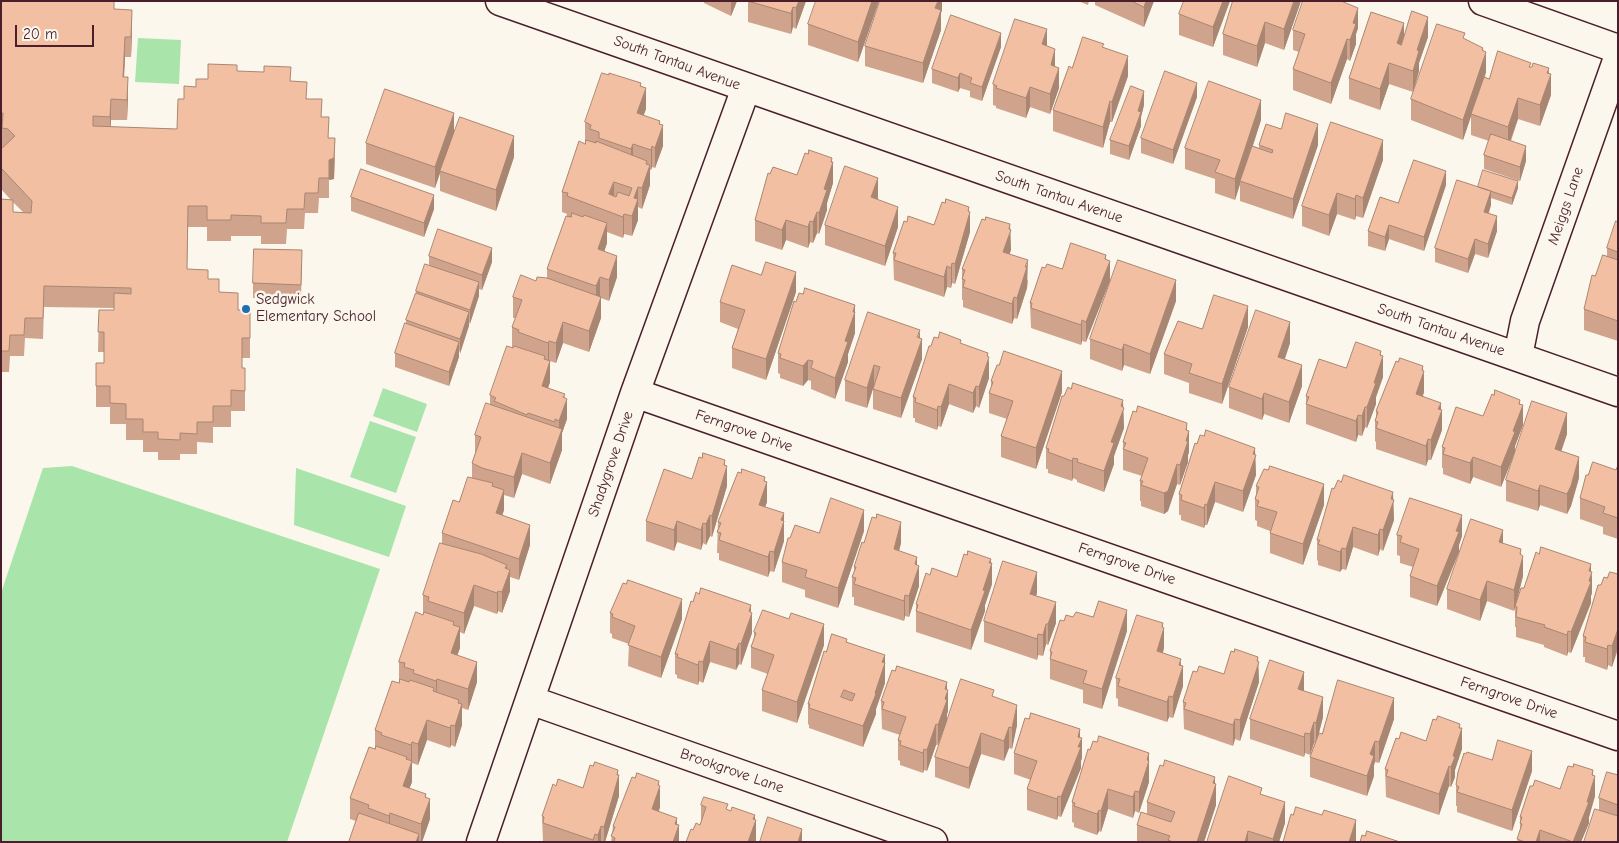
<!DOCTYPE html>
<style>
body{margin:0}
#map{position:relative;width:1619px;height:843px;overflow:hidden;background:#fbf7ec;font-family:"Comic Neue",sans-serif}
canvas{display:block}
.frame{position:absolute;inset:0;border:2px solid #4a1f2b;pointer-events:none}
.scale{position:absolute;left:15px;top:25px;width:79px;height:22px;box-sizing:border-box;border:2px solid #4a1f2b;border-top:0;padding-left:6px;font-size:15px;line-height:18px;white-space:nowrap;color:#4a1f2b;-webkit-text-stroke:4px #fbf7ec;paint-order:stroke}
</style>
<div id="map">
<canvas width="1619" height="843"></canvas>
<div class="frame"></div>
<div class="scale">20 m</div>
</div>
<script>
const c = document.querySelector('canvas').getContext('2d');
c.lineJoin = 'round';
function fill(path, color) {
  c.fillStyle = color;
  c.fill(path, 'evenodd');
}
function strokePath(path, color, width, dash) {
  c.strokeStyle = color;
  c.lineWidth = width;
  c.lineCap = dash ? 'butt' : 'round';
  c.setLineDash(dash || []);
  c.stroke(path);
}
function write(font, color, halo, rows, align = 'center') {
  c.font = font + ' "Comic Neue",sans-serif';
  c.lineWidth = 5;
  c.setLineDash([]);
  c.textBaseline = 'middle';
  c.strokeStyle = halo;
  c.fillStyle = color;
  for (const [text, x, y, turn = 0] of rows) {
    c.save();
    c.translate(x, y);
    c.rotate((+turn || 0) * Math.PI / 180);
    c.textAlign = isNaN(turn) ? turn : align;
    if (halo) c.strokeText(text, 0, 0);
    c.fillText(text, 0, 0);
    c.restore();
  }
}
fill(new Path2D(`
 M138 38 181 40 179 84 135 82Z
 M383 388 427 404 417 432 373 416Z
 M370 421 416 437 396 493 350 477Z
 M72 466 380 569 287 842H1V593L43 468Z
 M296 468 406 506 389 557 294 525Z`), '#a9e4aa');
const street = new Path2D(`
 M1483 1 1618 49
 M1518 356 1525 321 1618 58
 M635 393 1618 736
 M530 700 933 842
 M481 842 635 393 746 88`);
const secondary = new Path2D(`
 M500 1 1618 392`);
strokePath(street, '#4a1f2b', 31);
strokePath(secondary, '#4a1f2b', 31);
strokePath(street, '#fbf7ec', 28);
strokePath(secondary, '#fbf7ec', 28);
fill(new Path2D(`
 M1 1 114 9 132 31 131 57H125L124 77 128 97 127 120H111V127L177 129 184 99 196 87 208 79 237 71 291 81 307 99 322 117 335 159 334 179 329 180V198H319L318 213H305L304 229H287L286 244H261V236H231V241H207V227H188L187 269 208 279 219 292 238 310H250V358H242V368H245V411H231V427H213V443L197 442V454H180V460H158V452H143V440H126V424H110V407H96V363H104V352H98L99 310H114V308L44 307 43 339 25 338 24 356H10L9 372H1V199L11 200 1 189V149L2 148V133H1ZM13 202 23 212H13Z
 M704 1H737L731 16 704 3Z
 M748 1H806L796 29 793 27 791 34 748 22Z
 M879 1 858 62 808 45V24Z
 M942 1V10L941 13V30L923 83 865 66V46Z
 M1078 1H1089L1088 5Z
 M1095 1H1154L1144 27 1095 5Z
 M1230 1 1213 47 1179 35V14Z
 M1233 1H1301L1284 50 1265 43 1257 67 1223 55V34Z
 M1342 1 1358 28 1356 34V44L1350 61 1347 59 1331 104 1293 90V69L1299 52 1293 50V30Z
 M1404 36 1428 37 1419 63V71L1413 92 1389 84 1380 110 1349 99V78Z
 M1465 39 1483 50 1486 72 1485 77 1489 79 1531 67 1549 73 1551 95 1540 126 1518 119 1511 141 1526 161 1520 181 1484 169V155L1489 141 1471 135V116L1463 140 1411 120V99Z
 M1047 46 1055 66 1059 88 1050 114 1030 107 1026 118 996 108V106L993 105V84Z
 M1001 47 982 101 970 97V91L960 88 958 92 932 83V69Z
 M1104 48 1128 76 1112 122H1110L1103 148 1053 131V110L1072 68Z
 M641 86 646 109 643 115 660 124 663 146 655 168 652 167 651 170H650V185L642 209 638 207V220L632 236 624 234 623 238 607 232V243L604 252 617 277 609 301 601 298V318L589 352 563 343 556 363 550 361V382L548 388 565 398 567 419 562 433V450L550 484 522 474 514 498 504 495V510L502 516 530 545 519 580 510 577V591L502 613 498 611 497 614 474 606 464 634 460 632V648L457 655 477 682 468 710 462 708V725L455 747 451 745 450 748 427 740 418 765 412 763V782L409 788 426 797 430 819 422 842H349L356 821 350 819V798L375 749V730L399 683V662L423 614V595L442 543V533L472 478V463L475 454V435L490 404V395L512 348V327L516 318H513V297L536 281 547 278V269L567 216V214L562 212V192L585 144V122Z
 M1197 97 1173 164 1141 153V138Z
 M1144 105 1141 117V126L1129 160 1110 154V140Z
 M1261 120 1253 146 1259 148V145H1318L1293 219 1240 201V184L1235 200 1215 193V179L1185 169V148Z
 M366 143 514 157 496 211 440 191V171L435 188 366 164Z
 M1383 160 1363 218 1356 216 1355 220 1337 214 1329 236 1302 226V206Z
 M832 162 833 183 827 203V210L819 234 817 233 813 243 810 242 808 248 786 240 782 250 755 241V220L770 174 797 175Z
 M1446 185 1424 251 1389 239 1385 251 1368 246V231L1398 203Z
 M1478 187 1518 188 1512 205 1491 198V205L1489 213 1497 231 1488 258 1475 254 1468 273 1435 262V248Z
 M351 197 434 209 424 237 351 211Z
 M878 198 877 200 898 227 885 266 825 245V225Z
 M969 212 970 232 955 284 952 283 951 288 947 287 944 297 894 280 893 253 907 222 934 225Z
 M1618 222V341L1584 330V309L1595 276 1607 256V248Z
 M1010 229 1011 250 1009 254 1028 281 1027 288 1017 319 1014 318 1012 324 963 307V300H962V269Z
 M1106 255 1086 342 1082 341 1081 345 1031 328 1030 303 1045 268 1062 269Z
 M429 256 492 262 482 290 479 289V296L459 353V357L449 386 395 367V353L406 324V320L416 293V291L429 265Z
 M302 264 301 299 253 298V283Z
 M796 292 766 380 732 368V348L738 329 720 322V302Z
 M1176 301 1150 374 1124 365 1122 371 1090 359V339Z
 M796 302 855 305V333L848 354V362L835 399 811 389V381L808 380 803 386 780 378V374L778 373V353Z
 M1248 327 1222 404 1189 393V383L1164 374V354L1202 329Z
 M920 338 922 359 901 418 873 409V389L867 408 845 401V380Z
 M1290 343 1285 359 1302 386 1289 423 1264 414 1262 420 1229 408V387Z
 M961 344 988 357 989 378 979 408 976 406 973 413 949 404 941 427 938 426 937 430 915 422V418H913V397L931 346Z
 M1381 356 1383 377 1376 397V404L1367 428 1365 427 1362 436 1358 435 1356 442 1306 424V396L1346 368Z
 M1423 371 1424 392 1423 396 1441 410 1442 430 1431 460H1428L1426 466 1376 449V442L1375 441V421L1376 417V411Z
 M991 381 1062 392 1036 469 1001 457V436L1007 419 989 413V393L991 388Z
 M1520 404 1523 425 1515 446V452L1501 487 1473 477 1470 484 1443 474V468H1442V447L1483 416Z
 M1123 408 1124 428 1114 456V464L1104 492 1077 482V480L1073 478 1072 481 1048 473V469H1046V448Z
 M1187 430 1189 452 1188 455V462L1180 485 1177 484 1168 511 1164 514 1141 506V501H1140V481L1142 476 1123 470V442Z
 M1567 434 1561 451 1579 478 1571 506 1567 514 1540 505 1538 511 1506 501V480Z
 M1197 444 1255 455 1256 475 1243 512 1215 502 1207 525H1205L1204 528 1181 520V515H1179V494Z
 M725 465 727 486 712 537 710 536 706 545 703 543 701 550 677 542 674 551 646 541V521L692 479Z
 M1618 465V539L1603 534V527L1580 519V498L1588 475 1616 470Z
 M765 481 767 502 765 507 784 520V541L774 572 770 571 768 577 719 560V553H717L718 522Z
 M1256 486 1324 505 1303 565 1270 553V531L1257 526V521L1255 520V499L1256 495Z
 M1393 500 1394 520 1383 551 1380 549 1378 556 1353 547 1346 570 1342 569 1340 572 1318 565V561L1317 560V540Z
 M864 531 838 608 805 597V590L782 582V562L790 538 819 533Z
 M1397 535 1462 536 1459 545V552L1437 606 1410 597V576L1413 567 1400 563V556L1397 555Z
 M864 543H901L899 551 917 565 919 586 909 617 905 616 904 621 854 605V597H852V577L854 573V567Z
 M1503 543 1521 555 1523 576 1517 600 1524 588 1591 572 1592 593 1591 596V603L1571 653 1568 652 1567 656 1544 647V645L1516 637V627H1515V608L1514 611 1487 601 1480 621 1447 609V589Z
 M991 563 992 584 985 605V611L971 650 916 632V604L930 575 957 577Z
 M1618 574V650L1612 667 1608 665 1607 670 1585 662V657H1583V636L1601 585 1607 578Z
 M1037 593 1036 596 1056 623 1048 645 1046 644 1043 656 1038 655 1037 660 984 642V621Z
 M693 602 751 612 752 633 741 665 739 664 736 670 710 662 703 683 699 681 698 685 677 678V675L675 674V654Z
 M610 613 682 619 661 678 628 666 629 644 612 638V634L610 633Z
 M1064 621 1127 631 1102 709 1083 703V690L1050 679V651Z
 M1163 628 1164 648 1163 653 1181 665 1183 686 1173 718 1169 717 1167 722 1118 706V699L1116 698V678Z
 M754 632 824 645 797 723 762 711V690L768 674 751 668V647L754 639Z
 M847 642 885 663V683L876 709V714L863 747 809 728V725L808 724V704L826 652Z
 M1258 661 1259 682 1240 741 1235 739 1233 746 1184 729 1183 702 1197 672 1224 674Z
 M947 690 948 711 947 714V721L938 745H936L927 771 924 770 923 773 900 765V761L898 760V740L900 735 882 729 881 701Z
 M1304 691 1323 717 1319 733 1322 734 1394 719 1379 763 1375 762 1374 765V776L1367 796 1310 777V757L1315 743H1314L1310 755 1305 753 1304 757 1250 739V719Z
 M994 697 1017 725 1012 749 1009 748 1004 761 981 754 969 789 935 777V757Z
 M1460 728 1462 749 1455 770V777L1451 787 1449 786 1439 815 1386 797 1385 769 1399 739 1426 741Z
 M1080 738 1082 758 1081 761V768L1061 817 1058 816 1057 820 1027 810V789L1031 780 1014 774V753Z
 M1090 750 1149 753V782L1139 813 1135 811 1133 818 1108 809 1101 832 1099 831 1097 835 1074 827V823L1072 822V802Z
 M1466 754 1492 760 1532 771 1512 831 1457 812V806H1456V785Z
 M618 775 619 796 605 842H543L542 816 583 788Z
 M1593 775 1595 796 1589 817V823L1581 842H1517L1520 832V817L1533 786 1560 789Z
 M1618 775V842L1599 810V798Z
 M1215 784 1216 805 1204 842H1137V825L1147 814V802Z
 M659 786 660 807 659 811 677 825 679 842H611L613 826Z
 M1262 795 1285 823 1279 842H1207Z
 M701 805 728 810 755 819 756 840 693 830 700 825 701 822Z`), '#d0a48c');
fill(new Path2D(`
 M731 1H737L731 16Z
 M799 1H806L796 29V8Z
 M872 1H879L858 62V42Z
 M938 1H942V10L941 13V30L923 83V63L935 8Z
 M1146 1H1154L1144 27V7Z
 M1223 1H1230L1213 47V27Z
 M1294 1H1301L1284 50V29Z
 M793 7V27L791 34V13Z
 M1358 8V28L1356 34V44L1350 61V40L1353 23Z
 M132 10V31L131 57V37Z
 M1428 17V37L1419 63V71L1413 92V71L1417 50Z
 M1265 22V43L1257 67V46Z
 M1404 23V43L1397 64V43Z
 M1047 29V50L1042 44Z
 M1001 33V47L982 101V87Z
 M125 37V57L123 97V77Z
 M1347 39V59L1331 104V83Z
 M1483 48V63L1486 52V72L1463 140V120Z
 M1055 49V69L1051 65Z
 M1128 56V76L1112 122V102Z
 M1389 63V84L1380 110V89Z
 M1059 68V88L1050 114V94Z
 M1549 68V81L1551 74V95L1540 126V105Z
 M960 73V88L958 92V78Z
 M128 77V97L127 120V100Z
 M641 83V101L646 88V109L637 134V113Z
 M1197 83V97L1173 164V150Z
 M1030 87V107L1026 118V98Z
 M1144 91V105L1141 117V126L1129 160V146L1138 111Z
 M1518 98V119L1508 147V127Z
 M111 99V120L110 137V117Z
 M1261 100V120L1241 181H1240V184L1235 200V179Z
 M1110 101V122L1103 148V127Z
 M454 113V133L435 188V167Z
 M660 121V135L663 125V146L655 168V148Z
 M1318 124V145L1293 219V199Z
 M514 136V157L496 211V190Z
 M335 138 334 179 329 180V198V160Z
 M1383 140V160L1363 218V198Z
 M633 144V164L631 169V149Z
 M652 146V167L651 170V150Z
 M1526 146V161L1520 181V167Z
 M832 158V165L833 162V183L827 203V210L819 234V213Z
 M647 161V173L650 165V185L642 209V188Z
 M1446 171V185L1424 251V237Z
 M878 178V198L871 218V197Z
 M1518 181V188L1512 205V198Z
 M614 182V202L609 194Z
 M638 187V220L632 236V216L634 198Z
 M1491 191V205L1484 226V212Z
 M1337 193V214L1329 236V215Z
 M434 195V209L424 237V223Z
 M1356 195V216L1355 220V199Z
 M898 207V227L885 266V246Z
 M969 207V216L970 212V232L955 284V264Z
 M817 212V233L813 243V222Z
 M624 214V234L623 238V217Z
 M1497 216V231L1488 258V244Z
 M786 220V240L782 250V230Z
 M810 221V242L808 248V227Z
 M607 223V243L598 270V249Z
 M1010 224 1011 250 1003 273V252Z
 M1389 225V239L1385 251V237Z
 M1475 239V254L1468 273V259Z
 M492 248V262L482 290V275Z
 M1106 255V270L1110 261V281L1086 342V322Z
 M617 256V277L609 301V280Z
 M1028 260 1027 288 1017 319V298Z
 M952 263V283L951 288V268Z
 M947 266V287L944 297V277Z
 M796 272V292L766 380V359Z
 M600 277V298L596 307V286Z
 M1176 280V301L1150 374V354Z
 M479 282V296L470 324V310Z
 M601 297V318L589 352V331Z
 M1014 297V318L1012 324V304Z
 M855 305V333L848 354V362L835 399V378L853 312Z
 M1248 306V327L1222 404V384Z
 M469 312V326L460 354V339Z
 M1082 320V341L1081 345V325Z
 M563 322V343L556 363V343Z
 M1290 322V343L1278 378V357Z
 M920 330V344L922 339V359L901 418V398Z
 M549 341V361L548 364V343Z
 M459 342V357L449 386V372Z
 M1124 344V365L1122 371V350Z
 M1381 351V361L1383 356V377L1376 397V404L1367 428V407Z
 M988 353V362L989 357V378L979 408V387Z
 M545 356V378L550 361V382L542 406V386Z
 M808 360V380L803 386V366Z
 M874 365V385L867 408V388Z
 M1302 365V386L1289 423V402Z
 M1423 366V375L1424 371V392L1416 414V394Z
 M1062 371V392L1036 469V448Z
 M949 384V404L941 427V407Z
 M976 386V406L973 413V393Z
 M1264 393V414L1262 420V399Z
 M565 394V405L567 399V419L562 433V450L550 484V463L559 438V421Z
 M1123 400 1124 428 1114 456V464L1104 492V471L1111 442Z
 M1520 400V411L1523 405V425L1515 446V452L1501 487V467L1513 431Z
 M1441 403V413L1442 410V430L1431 460V440L1438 409Z
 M938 406V426L937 430V410Z
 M1365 407V427L1362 436V416Z
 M1567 413V434L1555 470V449Z
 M1358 415V435L1356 442V421Z
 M1187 423V436L1189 431V452L1188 455V462L1180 485V465L1186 430Z
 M1428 439V460L1426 466V446Z
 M1255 448 1256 475 1243 512V491Z
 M522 453V474L514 498V477Z
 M1473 457V477L1470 484V463Z
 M1579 457V478L1571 506 1567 514V494Z
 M1073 458V478L1072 481V461Z
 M725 460V471L727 466V486L712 537V516Z
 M1177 464V484L1168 511 1164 514V493Z
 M765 477V486L767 482V502L759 525V505Z
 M1215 482V502L1207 525V505Z
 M1324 484V505L1303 565V544Z
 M1540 485V505L1538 511V491Z
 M504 490V510L496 534V513Z
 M1393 492 1394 520 1383 551V530Z
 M1205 504V525L1204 528V508Z
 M864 510V531L838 608V588Z
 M784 513V541L774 572V552L781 520Z
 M710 515V536L706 545V524Z
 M1462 515V536L1459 545V552L1437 606V586Z
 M677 521V542L674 551V530Z
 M901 522V543L894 570V549Z
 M703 523V543L701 550V530Z
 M530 525V545L519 580V559Z
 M1353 527V547L1346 570V549Z
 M1380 529V549L1378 556V535Z
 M1503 530V550L1499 542Z
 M1342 548V569L1340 572V552Z
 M1521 549V564L1523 556V576L1514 611V590Z
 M770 551V571L768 577V557Z
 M917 557V572L919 566V586L909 617V596L915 564Z
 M991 559V566L992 563V584L985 605V611L971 650V630L983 590 989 563Z
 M1591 564V577L1592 572V593L1591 596V603L1571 653V632Z
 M507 565V579L510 570V591L502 613V592L505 568Z
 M1037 572V593L1030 614V594Z
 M1487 581V601L1480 621V600Z
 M474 585V606L464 634V613Z
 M498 591V611L497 614V593Z
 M905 595V616L904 621V601Z
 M682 599V619L661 678V657Z
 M1056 602V623L1048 645V624Z
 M751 605V615L752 613V633L741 665V644Z
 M1127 610V631L1102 709V689Z
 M1163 623V631L1164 628V648L1157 671V651Z
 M824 624V645L797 723V702Z
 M1046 624V644L1043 656V635Z
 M460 627V648L451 673V653Z
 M1617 629V650L1612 667V646Z
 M1568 631V652L1567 656V635Z
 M1038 634V655L1037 660V639Z
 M710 641V662L703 683V662Z
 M739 643V664L736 670V650Z
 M1608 645V665L1607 670V649Z
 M885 655V683L876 709V714L863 747V726L875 693 882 662Z
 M1258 657 1259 682 1240 741V720Z
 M1181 659V672L1183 666V686L1173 718V697Z
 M699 661V681L698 685V665Z
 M477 662V682L468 710V689Z
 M1304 672V692L1298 689Z
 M437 679V699L436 702V681Z
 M947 682V693L948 690V711L947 714V721L938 745V725L945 689Z
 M1169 696V717L1167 722V702Z
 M1323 697V717L1316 744V723Z
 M1394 698V719L1379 763V742Z
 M459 700V714L462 704V725L455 747V726Z
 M1017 705V725L1012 749V728Z
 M1235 719V739L1233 746V725Z
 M427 720V740L418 765V744Z
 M1314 722V743L1310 755V734Z
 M936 724V745L927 771V750Z
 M1460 724V732L1462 728V749L1455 770V777L1451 787V767L1453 756Z
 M451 725V745L450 748V728Z
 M1009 727V748L1004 761V741Z
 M1080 729V741L1082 738V758L1081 761V768L1061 817V797Z
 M981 733V754L969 789V768Z
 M1305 733V753L1304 757V737Z
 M1375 741V762L1374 765V776L1367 796V776L1370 754Z
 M412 742V782L403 806V786L406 759 407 757V775L411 763V745Z
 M924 749V770L923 773V753Z
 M1532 751V771L1512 831V810Z
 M1149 753V782L1139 813V792Z
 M1449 766V786L1439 815V794Z
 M618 770V779L619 775V796L605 842H604V827Z
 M1593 770V783L1595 776V796L1589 817V823L1581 842H1573L1587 802Z
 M1215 777V787L1216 784V805L1204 842H1197Z
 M659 781V790L660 786V807L652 830V809Z
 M1108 789V809L1101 832V811Z
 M1135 791V811L1133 818V797Z
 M426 794V810L430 799V819L422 842H421V824L425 797Z
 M1058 796V816L1057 820V799Z
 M1285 802V823L1279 842H1273V839Z
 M1099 810V831L1097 835V814Z
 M390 813V834L389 836V816Z
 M755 815V823L756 820V842H748L753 819Z
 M677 818V829L679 825V842H673L675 824Z
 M1356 820V842H1349Z
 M601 826V842H598V835Z
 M802 829V842H798Z
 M1540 830V842H1536Z
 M1248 831V842H1245Z
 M419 834V842H416Z`), '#a98672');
const building = new Path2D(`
 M1 1H114V9L132 10 131 37H125L123 77H128L127 100 111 99 110 117 93 116V126L177 129 178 99H184V86L196 87V79H208V64L237 65V71L264 72V66L291 67 290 81 307 82 306 99H322L321 117H329L328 138H335L334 158 329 160V178H319L318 193H305L304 209H287L286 223H261V216L231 215V220H207V206H188L187 269 208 270V279H219V292L238 293V310H250V338H242V368H245V391L231 390V406H213V422H197V434L180 433V440L158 439V432H143V419H126V404L110 403V386H96V363H104V332H98L99 310H114V293L131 294V288L44 286 43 318H25L24 335H10L9 351H1V199L13 200V212L31 213 32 201 1 168V149L15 136 8 129 2 128 3 113H1Z
 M748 1H799L796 8 793 7 791 13Z
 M816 1H872L858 42 808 24Z
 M880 1H938L935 8 941 10 923 63 865 46Z
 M1132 1H1146L1144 7Z
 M1184 1H1223L1213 27 1179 14Z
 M1233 1H1294L1284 29 1265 22 1257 46 1223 34Z
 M1303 1H1341L1358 8 1353 23 1356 24 1350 40 1347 39 1331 83 1293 69 1305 34 1293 30Z
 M1412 11 1428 17 1417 50 1419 51 1413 71 1389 63 1380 89 1349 78 1371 12 1404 23 1397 43 1401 45Z
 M951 15 1001 33 982 87 970 83 972 78 960 73 958 78 932 69Z
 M1015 19 1047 29 1042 44 1055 49 1051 65 1059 68 1050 94 1030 87 1026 98 996 88 997 86 993 84Z
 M1437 24 1465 33 1463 38 1483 48 1482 50 1486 52 1463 120 1411 99Z
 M1083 37 1104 44 1102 47 1128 56 1112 102 1110 101 1103 127 1053 110 1069 66 1072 68Z
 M1498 51 1531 63 1529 67H1532L1533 63 1549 68 1547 73 1551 74 1540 105 1518 98 1508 127 1471 114 1484 77 1489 79Z
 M1165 71 1197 83 1173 150 1141 138Z
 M602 73 609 75V73L641 83 640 86 646 88 637 113 660 121 659 124 663 125 655 148 652 146 651 150 633 144 631 149 599 138V132L590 129 591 125 585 122Z
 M1209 81 1261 100 1235 179 1215 172 1220 160 1185 148Z
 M1131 86 1144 91 1138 111 1141 112 1129 146 1110 140Z
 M385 89 454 113 435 167 366 143Z
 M1286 113 1318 124 1293 199 1240 181 1252 146 1272 153 1273 150 1259 145 1266 124 1281 129Z
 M460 117 514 136 496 190 440 171Z
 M1331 122 1383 140 1363 198 1356 195 1355 199 1337 193 1329 215 1302 206Z
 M1491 134 1526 146 1520 167 1484 155Z
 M586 140 596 143V141L647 161 646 164 650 165 642 188 638 187 634 198 638 199 632 216 624 214 623 217 567 196 568 193 562 192 579 141 585 144ZM614 182 632 188 629 196 618 192 616 197 609 194Z
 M809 150 832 158 831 162H833L824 189 827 190 819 213 817 212 813 222 810 221 808 227 786 220 782 230 755 220 768 173 770 174 773 167 797 175 805 153 808 154Z
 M1414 160 1446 171 1424 237 1389 225 1385 237 1368 231 1380 197 1398 203Z
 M845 166 878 178 871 197 898 207 885 246 825 225Z
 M361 169 434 195 424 223 351 197Z
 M1483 170 1518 181 1512 198 1478 187Z
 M1457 180 1491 191 1484 212 1497 216 1488 244 1475 239 1468 259 1435 248Z
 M946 199 969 207 968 211 970 212 955 264 952 263 951 268 947 266 944 277 894 260 896 253H893L904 221 907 222 908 216 934 225 942 202 945 203Z
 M572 213 583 217 584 215 607 223 598 249 617 256 609 280 600 277 596 286 547 269 566 216 571 217Z
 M986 217 1010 224 1009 229 1011 230 1003 252 1028 260 1025 267H1027L1017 298 1014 297 1012 304 963 287 965 280 962 279 965 270 962 269 982 219 985 220Z
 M1616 221 1618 222V252L1607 248Z
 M438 229 492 248 482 275 429 256Z
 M1071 243 1106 255 1105 259 1110 261 1086 322 1082 320 1081 325 1031 308 1032 303H1030L1042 267 1045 268 1047 264 1062 269Z
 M254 249 302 250 301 285 253 283Z
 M1603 255 1618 260V321L1584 309 1592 275 1595 276Z
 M1118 260 1176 280 1150 354 1124 344 1122 350 1090 339Z
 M766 262 796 272 766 359 732 348 745 310 720 302 732 265 761 275Z
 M425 264 479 282 470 310 416 291Z
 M521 275 536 281 537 277 547 278 601 297 589 331 563 322 556 343 549 341 548 343 518 332 519 330 512 327 522 300 513 297Z
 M805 288 855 305 853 312H855L845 341 848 342 835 378 811 368 813 361 808 360 803 366 780 358 781 354 778 353 794 301 796 302 799 293 803 294Z
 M416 293 469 312 460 339 406 320Z
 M1214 295 1248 306 1222 384 1189 373 1192 364 1164 354 1178 321 1202 329Z
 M1256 310 1290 322 1278 357 1302 365 1289 402 1264 393 1262 399 1229 387Z
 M868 312 920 330 917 337 922 339 901 398 873 389 880 367 874 365 867 388 845 380Z
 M405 323 459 342 449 372 395 353Z
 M940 332 961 340 960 343 988 353 987 356 989 357 979 387 976 386 973 393 949 384 941 407 938 406 937 410 915 402 916 398 913 397 929 346H931L934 337 938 338Z
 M1356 342 1381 351 1380 355 1383 356 1374 383H1376L1367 407H1365L1362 416 1358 415 1356 421 1306 404 1309 397 1306 396 1319 359 1346 368Z
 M507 346 513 348 514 346 545 356 544 359 550 361 542 386 565 394 563 397 567 399 559 421 555 419V422L528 413 527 415 494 401 496 398 490 395Z
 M1004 351 1062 371 1036 448 1001 436 1013 401 989 393 993 382 991 381 997 365H999Z
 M1400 358 1423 366 1422 370 1424 371 1416 394 1441 403 1438 409 1442 410 1431 440 1428 439 1426 446 1376 428 1378 422 1375 421 1378 412 1376 411 1396 361 1398 362Z
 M1073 383 1123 400 1121 406 1124 408 1111 442 1114 443 1104 471 1077 462 1078 459 1073 458 1072 461 1048 452 1049 449 1046 448 1062 396H1064L1068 387 1071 389Z
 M1495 390 1520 400 1519 404 1523 405 1513 431 1515 432 1501 467 1473 457 1470 463 1443 454 1445 448 1442 447 1456 407 1483 416 1492 394 1494 395Z
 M1532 401 1567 413 1555 449 1579 457 1571 486 1567 494 1540 485 1538 491 1506 480Z
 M486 403 562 429 550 463 522 453 514 477 482 468 472 463 481 437 475 435Z
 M1138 406 1187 423 1186 430 1189 431 1186 441H1188L1180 465 1177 464 1168 491 1164 493 1141 485 1143 481H1140L1148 458 1123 449 1126 443 1123 442 1133 411 1136 412Z
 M1206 430 1255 448 1253 454 1256 455 1243 491 1215 482 1207 505 1205 504 1204 508 1181 500 1182 495 1179 494 1195 443 1197 444 1200 435 1204 436Z
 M703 453 725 460 724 465 727 466 712 516 710 515 706 524 703 523 701 530 677 521 674 530 646 521 664 469 692 479 699 457 702 458Z
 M1593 462 1616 470 1618 465V518L1603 513 1605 507 1580 498 1586 475H1588Z
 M1270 466 1324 484 1303 544 1270 533 1277 512 1257 506 1259 501 1255 499 1259 487 1256 486 1264 469 1268 470Z
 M742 469 765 477 764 481 767 482 759 505 784 513 781 520 784 521 774 552 770 551 768 557 719 540 721 533 717 532 721 523 718 522 738 472 741 473Z
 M1344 475 1393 492 1391 499 1394 500 1383 530 1380 529 1378 535 1353 527 1346 549 1342 548 1340 552 1318 544 1320 540H1317L1332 488 1334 489 1338 480 1341 482Z
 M468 477 493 483 492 486 504 490 496 513 530 525 519 559 442 533 453 500 459 502Z
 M831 498 864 510 838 588 805 577 807 570 782 562 788 538H790L795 525 819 533Z
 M1410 498 1462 515 1456 531 1459 532 1437 586 1410 576 1419 549 1400 542 1402 536 1397 535Z
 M877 514 901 522 894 549 917 557 915 564 919 566 909 596 905 595 904 601 854 584 856 578 852 577 856 567H854L862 542 864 543 872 517 876 518Z
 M1471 519 1503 530 1499 542 1521 549 1520 554 1523 556 1514 590 1487 581 1480 600 1447 589Z
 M440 543 481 554 507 565 505 568 510 570 502 592 498 591 497 593 474 585 464 613 428 601 429 597 423 595Z
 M1541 547 1591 564 1589 571 1592 572 1589 581 1591 582 1571 632 1568 631 1567 635 1544 627 1545 625 1516 617 1517 607 1515 606 1521 588H1524L1536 552 1539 554Z
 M968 551 991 559 989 563H992L983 590 985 591 971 630 916 611 918 605 916 604 926 573 930 575 932 568 957 577 964 554 967 555Z
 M1003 561 1037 572 1030 594 1056 602 1048 624H1046L1043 635 1038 634 1037 639 984 621Z
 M1610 572 1618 574V629L1612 646 1608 645 1607 649 1585 642 1586 637 1583 636 1598 585H1601L1604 577 1607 578Z
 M628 580 682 599 661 657 628 645 635 626 612 617 613 614 610 613 623 583 626 584Z
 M701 588 751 605 749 611 752 613 741 644 739 643 736 650 710 641 703 662 699 661 698 665 677 657 678 654H675L691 601 693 602 696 592 699 594Z
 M1099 601 1127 610 1102 689 1083 683 1087 671 1050 659 1052 652 1050 651 1060 620 1064 621 1066 615 1073 617 1076 612 1093 617Z
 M763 610 789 619 791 613 824 624 797 702 762 690 774 655 751 647 756 633 754 632Z
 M416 612 423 615 424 612 454 622 453 625 460 627 451 653 477 662 468 689 437 679 436 681 413 673 414 670 404 667 405 663 399 662Z
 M1137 615 1163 623 1162 627 1164 628 1157 651 1181 659 1179 665 1183 666 1173 697 1169 696 1167 702 1118 686 1120 679 1116 678Z
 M832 634 847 639 846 642 885 655 882 662 885 663 875 693 876 694 863 726 809 708 810 704H808L824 651 826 652ZM844 690 855 694 852 701 841 697Z
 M1235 649 1258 657 1257 661 1259 662 1240 720 1235 719 1233 725 1184 709 1186 703 1183 702 1193 671 1197 672 1199 666 1224 674 1231 651 1234 652Z
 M1270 660 1304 672 1298 689 1323 697 1316 723 1314 722 1310 734 1305 733 1304 737 1250 719Z
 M897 666 947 682 945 689 948 690 945 699 947 700 938 725 936 724 927 750 924 749 923 753 900 745 901 741 898 740 906 717 882 709 884 702 881 701 892 670 895 671Z
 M400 679 409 682 410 680 434 688 433 691 459 700 458 703 462 704 455 726 451 725 450 728 427 720 418 744 412 742 411 745 381 735 382 733 375 730 392 681 399 683Z
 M961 679 994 690 992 696 1017 705 1012 728 1009 727 1004 741 981 733 969 768 935 757Z
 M1338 680 1394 698 1379 742 1375 741 1370 754 1374 756 1367 776 1310 757 1319 733 1322 734Z
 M1031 713 1080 729 1078 737 1082 738 1078 747H1081L1061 797 1058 796 1057 799 1027 789 1037 761 1014 753 1025 718 1029 719Z
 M1438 716 1460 724 1459 728H1462L1453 756 1455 757 1451 767 1449 766 1439 794 1386 776 1388 770 1385 769 1396 738 1399 739 1401 732 1426 741 1433 719 1436 720Z
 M1099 736 1149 753 1147 760 1149 761 1139 792 1135 791 1133 797 1108 789 1101 811 1099 810 1097 814 1074 806 1075 803 1072 802 1088 749 1090 750 1093 741 1097 742Z
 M1498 740 1532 751 1512 810 1457 792 1459 787 1456 785 1458 772 1464 753 1466 754 1467 752 1492 760Z
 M376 746 407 757 406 759 412 761 403 786 426 794 425 797 430 799 421 824 390 813 389 816 368 808 369 805 350 798 369 747 375 749Z
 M1165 760 1215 777 1213 783 1216 784 1197 842H1173L1168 840 1170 836 1137 825 1141 812 1171 822 1175 812 1147 802 1160 765 1163 766Z
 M595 762 618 770 617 775H619L604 827 601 826 598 835 595 834 593 840 543 823 544 817 542 816 553 784 556 786 558 779 583 788 590 765 593 766Z
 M1574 764 1593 770 1592 775 1595 776 1587 802H1589L1573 842 1540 830 1536 842H1525L1517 839 1522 824 1520 823 1522 817H1520L1530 786H1533L1535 780 1560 789 1568 766 1573 767Z
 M1607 772 1618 775V805L1599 798Z
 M637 773 659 781 658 785 660 786 652 809 677 818 675 824 679 825 673 842H614L615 838 611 836 615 827 613 826 632 777 635 778Z
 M1229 776 1262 788 1260 794 1285 802 1273 839 1248 831 1245 842H1207Z
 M704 797 728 804 726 809 731 811 732 807 755 815 753 819 756 820 748 842H686L691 829 693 830 696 823 700 825 706 807 701 805Z
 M1296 807 1322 815 1324 810 1356 820 1349 842H1283L1291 814 1293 815Z
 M1595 809 1618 816V842H1584Z
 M359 813 419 834 416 842H349Z
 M768 817 802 829 798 842H760Z
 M1367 831 1400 842H1360L1362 835 1365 836Z`);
fill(building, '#f2bfa3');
strokePath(building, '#a98672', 1);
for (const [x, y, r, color] of [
 [246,309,5,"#1f6fb2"]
]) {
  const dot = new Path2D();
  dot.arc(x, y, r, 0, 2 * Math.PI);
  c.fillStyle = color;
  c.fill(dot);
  strokePath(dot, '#fbf7ec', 2);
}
write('15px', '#4a1f2b', '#fbf7ec', [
 ["South Tantau Avenue",677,63,20],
 ["South Tantau Avenue",1059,197,19],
 ["Meiggs Lane",1566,206,-71],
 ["South Tantau Avenue",1441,330,19],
 ["Ferngrove Drive",744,431,19],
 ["Shadygrove Drive",611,464,-71],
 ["Ferngrove Drive",1127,564,19],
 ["Ferngrove Drive",1509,698,19],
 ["Brookgrove Lane",732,771,19]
]);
write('15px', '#4a1f2b', '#fbf7ec', [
 ["Sedgwick",256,300],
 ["Elementary School",256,317]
], 'left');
</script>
